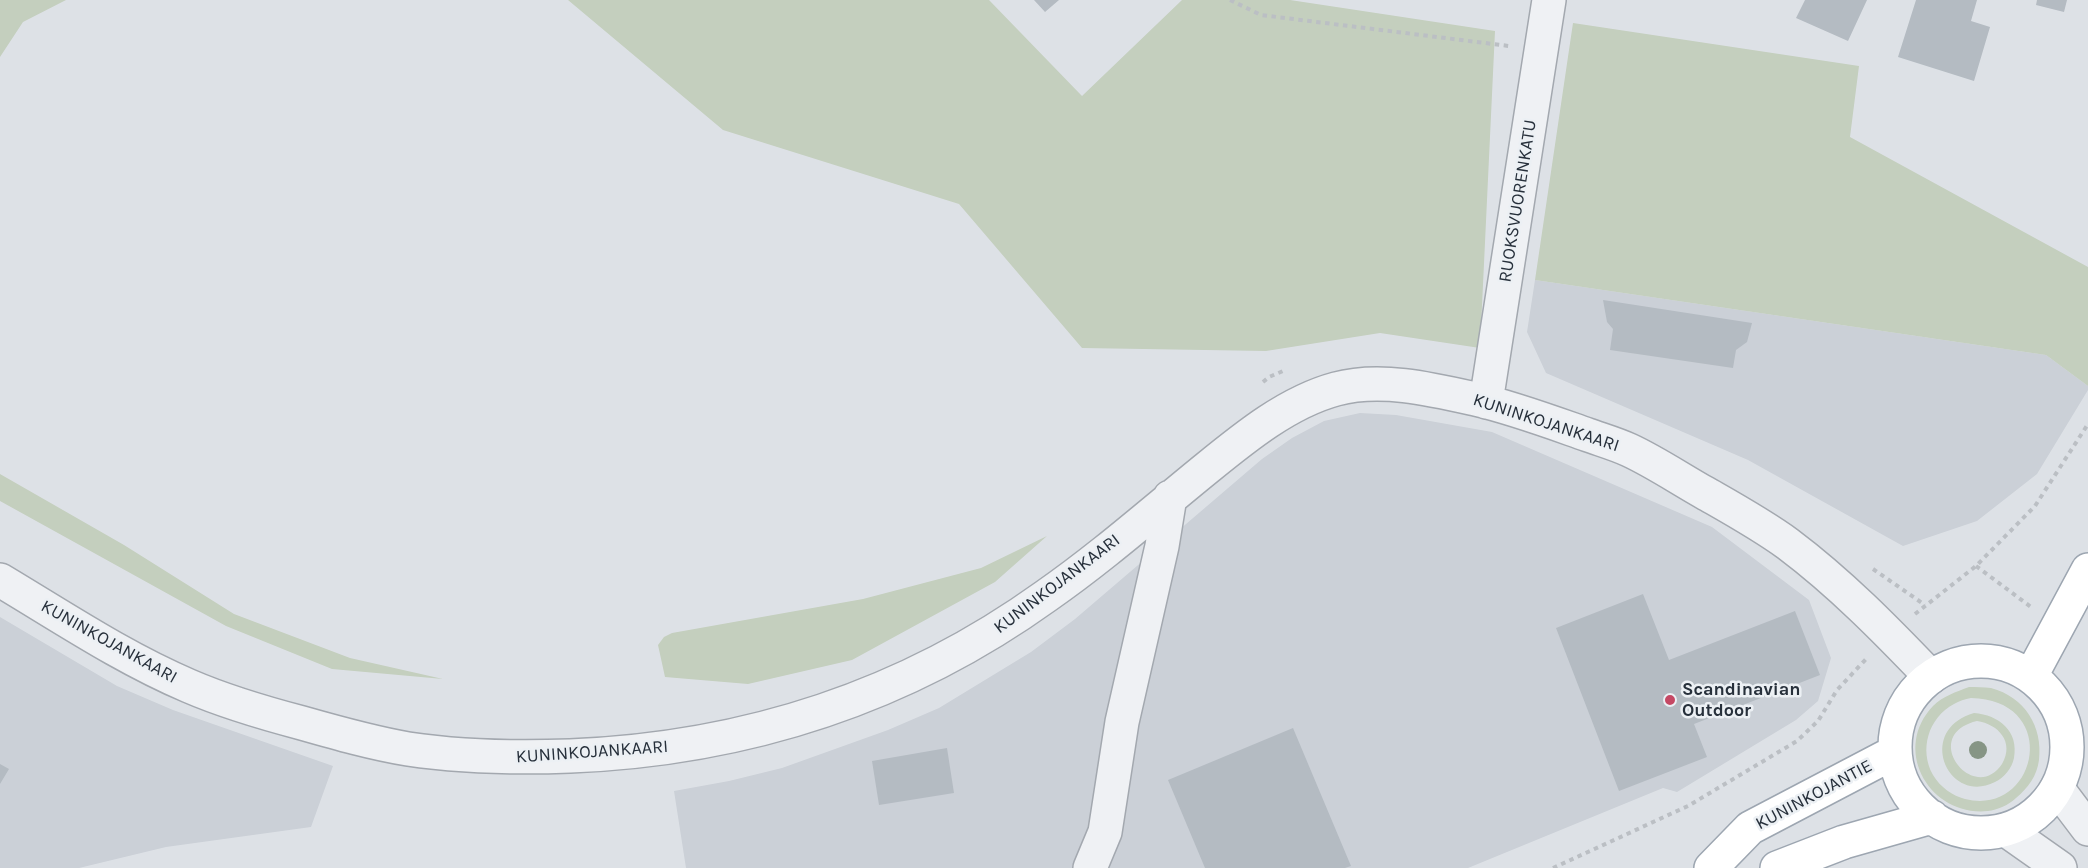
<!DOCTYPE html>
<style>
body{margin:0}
canvas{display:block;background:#dde1e6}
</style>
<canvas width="2088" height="868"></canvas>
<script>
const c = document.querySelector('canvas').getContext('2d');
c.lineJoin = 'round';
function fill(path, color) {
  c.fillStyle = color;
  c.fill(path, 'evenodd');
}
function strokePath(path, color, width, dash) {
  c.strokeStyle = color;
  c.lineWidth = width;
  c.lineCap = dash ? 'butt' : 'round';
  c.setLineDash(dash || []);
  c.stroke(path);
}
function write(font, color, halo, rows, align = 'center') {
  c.font = font + ' Karla,sans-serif';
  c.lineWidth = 5;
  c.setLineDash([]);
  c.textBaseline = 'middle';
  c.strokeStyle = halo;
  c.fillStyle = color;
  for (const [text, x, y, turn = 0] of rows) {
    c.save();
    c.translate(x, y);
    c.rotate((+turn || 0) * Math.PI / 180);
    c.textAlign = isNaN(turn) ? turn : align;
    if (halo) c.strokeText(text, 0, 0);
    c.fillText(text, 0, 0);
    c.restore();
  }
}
fill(new Path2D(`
 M1535 280 2046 355 2088 386V390L2037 474 1977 521 1903 546 1748 460 1546 373 1527 332Z
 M1360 413 1396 415 1492 432 1712 527 1809 600 1831 658 1818 701 1796 720 1677 792 1663 788 1468 868H686L674 791 729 781 782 768 888 730 939 708 1031 652 1075 619 1262 459 1292 438 1324 421Z
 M0 617 117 686 173 710 333 766 311 827 166 847 79 868H0Z`), '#cbd0d7');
fill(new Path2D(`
 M0 0H66L23 22 0 57Z
 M568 0H989L1082 96 1182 0H1290L1495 31 1480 348 1380 333 1266 351 1082 348 959 204 723 130Z
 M1573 23 1859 66 1850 137 2088 267V386L2046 355 1535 280Z
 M0 474 124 545 234 614 350 658 443 679 332 669 226 626 0 501Z
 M1047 536 995 582 852 660 748 684 665 677 658 645 664 637 672 633 863 599 981 568Z
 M1969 687C1976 687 1984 687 1991 688 2025 697 2043 727 2039 760 2037 776 2028 788 2016 798 2009 805 1997 810 1988 811 1930 817 1891 750 1933 706 1943 696 1956 692 1969 687ZM1971 698C2062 700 2038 817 1965 799 1953 796 1940 787 1933 775 1919 750 1928 718 1954 704 1959 701 1965 699 1971 698Z
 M1974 713C1999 715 2019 731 2014 758 2012 768 2004 778 1995 782 1948 806 1915 730 1974 713ZM1977 721C1998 724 2015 742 2002 764 1974 806 1918 735 1977 721Z`), '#c4cfbe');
fill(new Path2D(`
 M1034 0H1059L1045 12Z
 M1805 0H1867L1848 41 1796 18Z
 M1916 0H1977L1971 21 1990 27 1974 81 1898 57Z
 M2037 0H2067L2064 12 2036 5Z
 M1603 300 1752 323 1747 342 1736 350 1733 368 1610 350 1613 329 1607 322Z
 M1643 594 1669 660 1795 611 1820 675 1694 724 1707 757 1619 791 1556 628Z
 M1293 728 1351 866 1345 868H1205L1168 780Z
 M947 748 954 793 879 805 872 761Z
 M0 764 9 769 0 784Z`), '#b4bbc2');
const minor = new Path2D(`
 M1486 402 1549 0
 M0 580C62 617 123 658 189 686 226 702 264 713 302 723 337 733 372 743 408 749 462 757 516 758 570 756 744 749 904 698 1046 596 1102 557 1154 511 1207 468 1245 437 1288 402 1336 389 1380 377 1431 389 1475 399 1514 408 1551 422 1588 435 1602 440 1616 444 1629 450 1655 462 1680 479 1705 493 1733 509 1762 525 1788 544 1840 583 1886 630 1931 677
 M2057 788 2088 829
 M2006 830 2060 868
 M1090 868 1105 832 1122 722 1162 546 1170 497`);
const major = new Path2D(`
 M1895 747a86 86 0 1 1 172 0a86 86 0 1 1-172 0Z
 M2031 676 2088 570
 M1711 868 1750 828 1895 752
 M1777 868 1844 842 1932 817`);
strokePath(minor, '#a3a8af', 36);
strokePath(major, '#9da6b1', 36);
strokePath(new Path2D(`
 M1230 0 1261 15 1509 46
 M1263 382 1269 377 1283 371
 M1976 566 2031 607
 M1873 569 1925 605
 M1915 614 1976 566 2035 506 2088 424
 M1553 868 1688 806 1797 741 1818 721 1837 690 1867 658`), '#bbbfc4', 4, [4.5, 4.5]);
strokePath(minor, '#eff1f4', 33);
strokePath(major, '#fff', 33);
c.fillStyle = '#869585';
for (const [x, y] of [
 [1978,750]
]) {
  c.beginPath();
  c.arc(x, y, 9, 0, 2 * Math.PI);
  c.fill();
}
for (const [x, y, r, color] of [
 [1670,700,6,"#c54864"]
]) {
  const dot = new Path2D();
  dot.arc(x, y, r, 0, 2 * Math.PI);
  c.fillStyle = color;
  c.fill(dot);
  strokePath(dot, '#ecf0f4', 2);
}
write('18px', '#27303b', '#ecf0f4', [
 ["RUOKSVUORENKATU",1518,201,-81],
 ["KUNINKOJANKAARI",1546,423,18],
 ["KUNINKOJANKAARI",1057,584,-37],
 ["KUNINKOJANKAARI",109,642,29],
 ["KUNINKOJANKAARI",592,752,-4],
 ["KUNINKOJANTIE",1814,795,-28]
]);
write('bold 18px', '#27303b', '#ecf0f4', [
 ["Scandinavian",1682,690],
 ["Outdoor",1682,711]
], 'left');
</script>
